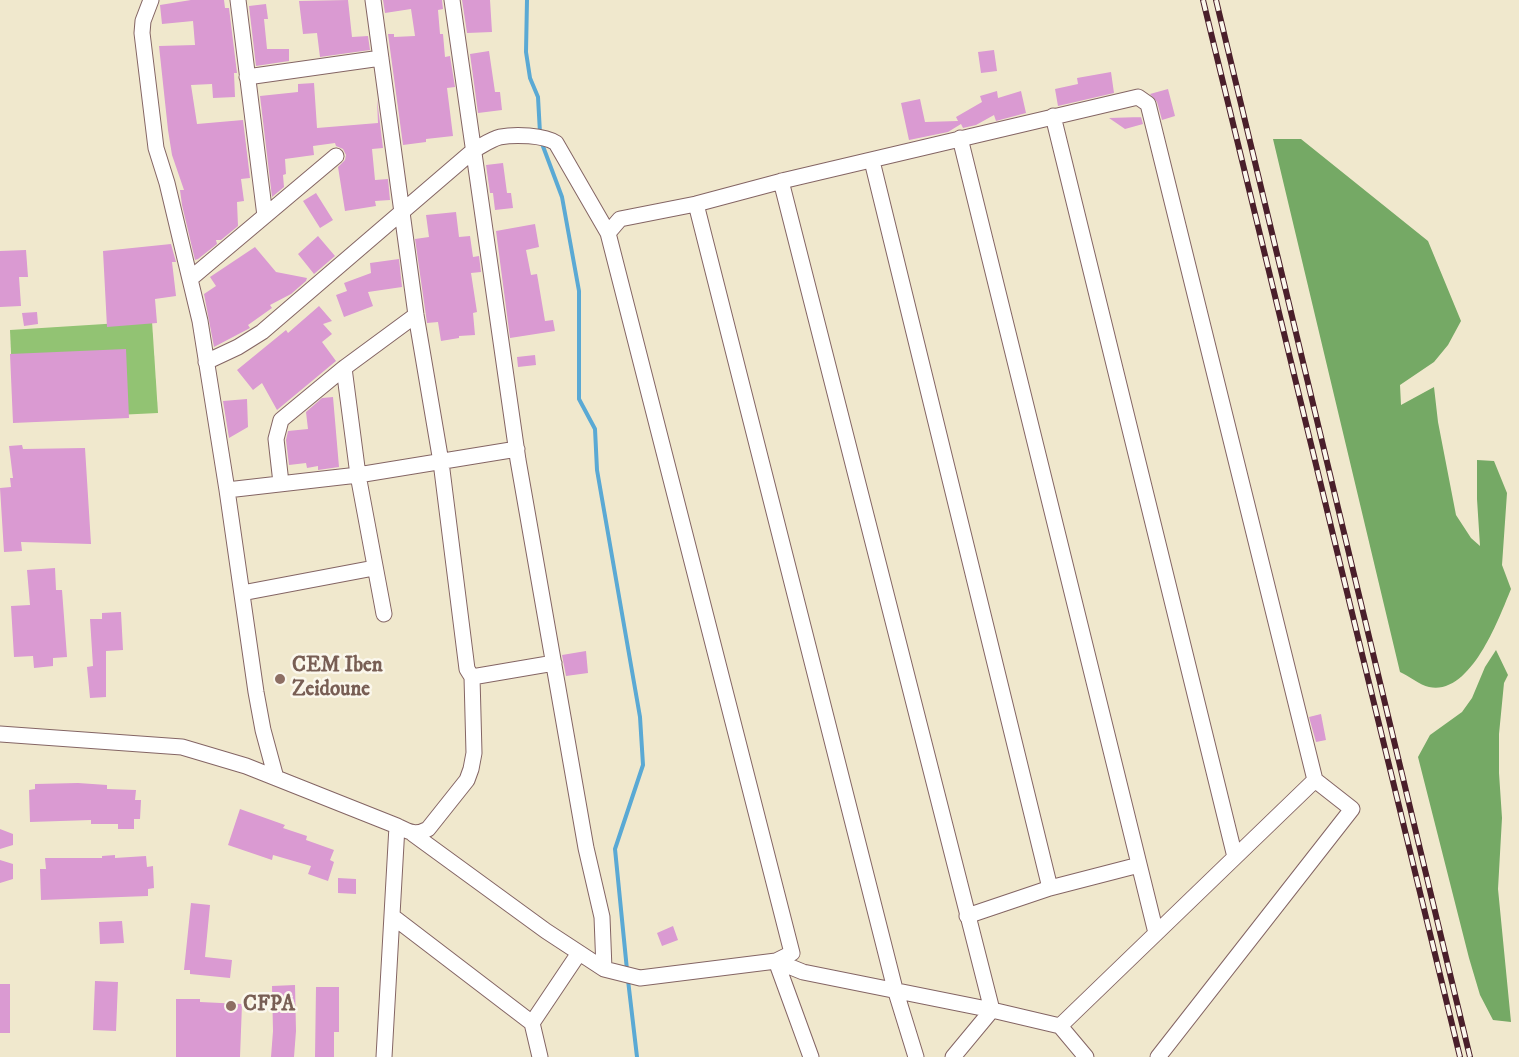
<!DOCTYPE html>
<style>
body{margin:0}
canvas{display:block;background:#f0e8cd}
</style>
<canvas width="1519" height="1057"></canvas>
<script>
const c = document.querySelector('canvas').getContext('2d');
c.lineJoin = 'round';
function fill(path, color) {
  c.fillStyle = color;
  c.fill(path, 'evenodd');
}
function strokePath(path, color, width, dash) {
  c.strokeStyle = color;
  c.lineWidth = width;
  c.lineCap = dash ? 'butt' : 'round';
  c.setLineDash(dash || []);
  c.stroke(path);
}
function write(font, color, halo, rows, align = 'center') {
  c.font = font + ' "IM FELL DW Pica",serif';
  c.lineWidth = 5;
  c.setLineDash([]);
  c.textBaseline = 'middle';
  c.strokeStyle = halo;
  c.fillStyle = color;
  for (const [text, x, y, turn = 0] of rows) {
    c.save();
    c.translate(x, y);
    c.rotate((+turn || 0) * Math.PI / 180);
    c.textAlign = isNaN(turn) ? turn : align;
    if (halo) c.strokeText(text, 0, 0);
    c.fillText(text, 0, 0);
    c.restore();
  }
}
fill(new Path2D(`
 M152 321 158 413 14 420 10 330Z`), '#92c373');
fill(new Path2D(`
 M1273 139H1301L1428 241 1461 321 1448 345 1434 362 1400 385 1401 405 1434 387 1438 422 1456 515 1471 538 1480 546 1477 499V460L1494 461 1507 493 1502 565 1511 589C1499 618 1471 696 1429 687 1420 685 1409 676 1400 672Z
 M1496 650 1508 675 1504 683 1499 734V773L1502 818 1498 889 1511 1022 1493 1020 1480 995 1469 958 1418 757 1430 735 1462 712 1472 698 1485 667Z`), '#75a965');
strokePath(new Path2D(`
 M527 0 526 52 530 78 538 97 540 133
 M541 141 562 197 579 291V399L595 429 597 470 640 717 643 765 615 849 627 970
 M628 980 637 1057`), '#5aa9d4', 4);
fill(new Path2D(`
 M191 0H224L225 8H229L237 73H234L235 97 213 98 212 84 191 85 197 124 243 120 250 178 241 179 244 201 237 202 238 226 221 240H216L217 244 198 259 195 260 182 205 180 190H184L172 155 168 130 159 46 195 45 193 21 162 24 160 5Z
 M348 0 352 37 368 36 370 50 320 57 317 33 303 34 299 1Z
 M383 0H442L443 9 438 10 440 34H443L445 57 450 56 455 87 447 88 453 136 426 139V142L403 145 388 34H394V37L415 36 411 9 385 13Z
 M462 0H490L492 32 467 33Z
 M266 4 268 19H264L267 49H289V61L256 66 249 6Z
 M994 50 997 71 981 73 978 52Z
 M489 51 495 92H500L502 110 478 113 470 54Z
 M1111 72 1114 93 1058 106 1055 89 1078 84 1077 78Z
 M314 83 317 128 378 123 377 99 383 148 372 149 375 180 388 179 390 200 375 201 376 206 345 211 338 167 345 160 346 155 343 149 336 146 335 143 313 146 314 155 285 159 286 174 283 175 284 187 272 197 260 96 298 92V84Z
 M1168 89 1175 116 1162 120 1157 102 1150 94Z
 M997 91 998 98 1021 91 1026 113 996 121 994 115 976 125 963 128 961 124 948 132 909 140 901 103 920 99 925 122 958 121 956 117 982 102 980 96Z
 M1139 110 1143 124 1125 129 1109 118 1141 117Z
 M503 163 507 193H511L513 208 495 210 493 193H490L486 165Z
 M316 193 333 220 320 228 303 201Z
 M456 212 459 237 470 236 473 257 479 256 481 272 471 273 477 312 473 313 475 335 459 336V338L441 341 438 322 427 323 415 239 429 237 426 215Z
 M535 224 539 247 526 250 531 275 537 274 545 321 553 320 555 331 510 338 496 231Z
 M318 236 335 256 314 274 298 254Z
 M171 244 176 262H172L176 296 155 299 157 323 107 327 103 251Z
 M255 247 276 272 307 278 306 281 291 294 270 305 272 308 248 325 250 328 214 347 204 294 216 286 210 277Z
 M26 250 28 277H19L21 306 0 307V251Z
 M399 259 402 287 368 292 373 306 344 317 336 295 347 291 344 283 371 273 370 263Z
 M319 306 332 321 323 324 332 334 322 342 336 361 277 410 262 383 253 390 237 370 286 330 288 333Z
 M37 312 38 324 24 326 22 313Z
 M126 349 129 418 13 423 10 354Z
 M535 355 536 365 518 367 517 357Z
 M333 397 339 467 318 470V466L307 468 306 463 289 465 286 440 288 431 308 429 306 412 322 398Z
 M247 399 248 427 229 438 223 401Z
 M22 445 23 449 85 448 91 544 21 542 22 551 4 552 0 488 11 487 10 478H13L9 446Z
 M55 568 56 590H62L67 657 53 658V666L34 668 33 656 14 657 11 606 30 605 27 570Z
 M121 612 123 650 106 651V697L90 698 87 667 93 666 90 619H102V613Z
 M586 651 588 673 566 676 562 655Z
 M1321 714 1326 740 1316 742 1309 717Z
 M78 783 107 785V789L136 790 135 800H141L140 819H134V829H118V824H91V820L30 822 29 790 35 789V784Z
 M240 809 285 825 283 828 307 836 306 840 334 850 330 860 334 862 328 881 308 874 311 866 273 855 272 860 228 845Z
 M0 829 13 834V845L0 849Z
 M115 855V858L146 856 147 867 153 866 154 888 148 889V896L41 900 40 869H46L45 858H102V856Z
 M0 860 13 864V879L0 883Z
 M338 878 356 879V894L338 893Z
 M191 903 210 905 205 957 232 960 230 978 190 974V970H184Z
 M122 921 124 943 100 944 99 922Z
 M673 926 678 940 662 946 657 933Z
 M95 981 118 982 116 1031 93 1030Z
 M0 984H10V1033H0Z
 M295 985 296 1031 294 1057H271L273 1031 272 986Z
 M316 987H339V1032H334V1057H315Z
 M176 999H200V1002L242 1004 240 1057H176Z`), '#da9ad2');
const minor = new Path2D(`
 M151 0 143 21 142 33 156 148 167 183 200 321 227 490 256 692 263 730 276 778
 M238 0 265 216
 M373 0 416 315 441 462 467 669 472 677 474 753 471 769 467 780 428 829C415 836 409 832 397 826
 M452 0 518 460 586 848 602 917 604 969
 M247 77 381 58
 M1053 116 1235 857
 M960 138 1156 933
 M872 161 1050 888 967 916
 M781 181 992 1010 803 972 776 961 811 1057
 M696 204 895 989 916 1057
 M190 279 336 156
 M206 362 238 347 262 332 474 150C482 146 491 139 500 137 515 134 544 135 556 143L608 233
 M344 368 358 475 384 614
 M281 483 276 439 281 420 344 368 416 315
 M227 490 358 475 517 449
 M242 593 374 568
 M472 677 554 663
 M0 734 182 747 246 766 397 826 384 1057
 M413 834 546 931 604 969 640 978 776 961 792 953 608 233 620 219 696 204 786 180 1138 97 1148 104 1315 780 1352 809 1158 1057
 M1050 888 1139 865
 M392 916 532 1023 540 1057
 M532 1023 579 953
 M953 1057 992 1010 1060 1026
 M1086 1057 1060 1026 1315 780`);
strokePath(minor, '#846564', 17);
strokePath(minor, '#fff', 15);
const rail = new Path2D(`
 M1203 0 1460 1057
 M1216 0 1470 1057`);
strokePath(rail, '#4a1f2b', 6);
strokePath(rail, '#fbf7ec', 4, [11]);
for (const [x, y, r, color] of [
 [280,679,6,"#8d6e63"],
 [231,1006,6,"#8d6e63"]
]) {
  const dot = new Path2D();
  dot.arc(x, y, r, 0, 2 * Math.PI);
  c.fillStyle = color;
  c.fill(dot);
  strokePath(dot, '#fbf7ec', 2);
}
write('bold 21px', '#785e54', '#fbf7ec', [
 ["CEM Iben",292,667],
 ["Zeidoune",292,691],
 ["CFPA",243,1006]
], 'left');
</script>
